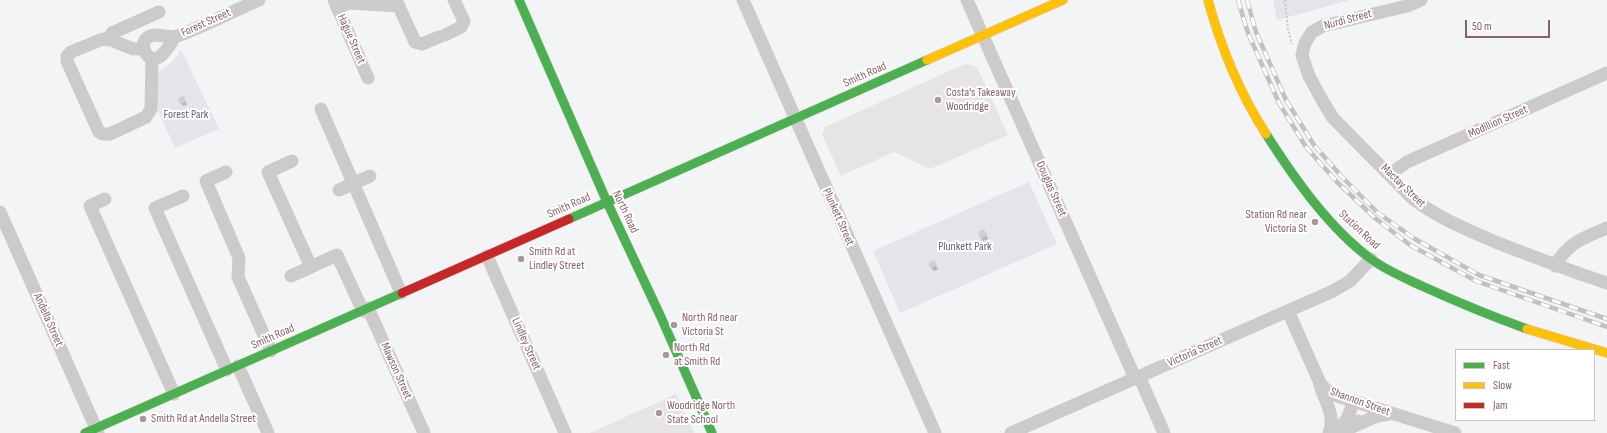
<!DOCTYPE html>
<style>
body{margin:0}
#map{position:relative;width:1607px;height:433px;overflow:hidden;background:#f3f4f5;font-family:"Sofia Sans Condensed",sans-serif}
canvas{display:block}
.legend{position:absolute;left:1455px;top:349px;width:140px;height:72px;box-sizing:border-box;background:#fff;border:1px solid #cfc1c2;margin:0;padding:5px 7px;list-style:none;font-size:12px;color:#866367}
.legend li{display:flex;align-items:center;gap:8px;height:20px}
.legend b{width:20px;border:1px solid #cfc1c2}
.scale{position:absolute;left:1465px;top:20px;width:85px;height:18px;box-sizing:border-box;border:2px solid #866367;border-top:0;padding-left:5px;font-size:12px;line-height:14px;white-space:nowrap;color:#866367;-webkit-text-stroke:3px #fff;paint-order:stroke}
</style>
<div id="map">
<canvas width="1607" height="433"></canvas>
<ul class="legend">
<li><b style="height:5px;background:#4caf50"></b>Fast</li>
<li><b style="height:5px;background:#ffc107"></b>Slow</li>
<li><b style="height:5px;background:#c62828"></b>Jam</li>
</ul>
<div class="scale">50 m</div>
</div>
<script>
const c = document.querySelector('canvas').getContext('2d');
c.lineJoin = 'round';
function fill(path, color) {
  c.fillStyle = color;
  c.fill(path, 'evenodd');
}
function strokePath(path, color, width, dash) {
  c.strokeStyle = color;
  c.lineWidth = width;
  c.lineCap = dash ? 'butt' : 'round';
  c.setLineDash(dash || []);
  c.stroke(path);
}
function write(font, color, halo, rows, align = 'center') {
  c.font = font + ' "Sofia Sans Condensed",sans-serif';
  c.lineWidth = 4;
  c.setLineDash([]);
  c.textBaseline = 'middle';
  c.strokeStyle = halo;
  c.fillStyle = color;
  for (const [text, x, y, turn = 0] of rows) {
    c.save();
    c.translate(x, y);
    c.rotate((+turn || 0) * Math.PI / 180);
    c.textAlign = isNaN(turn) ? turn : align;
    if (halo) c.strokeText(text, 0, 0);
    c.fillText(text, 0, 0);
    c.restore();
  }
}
fill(new Path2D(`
 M965 64 977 67 1008 135 930 169 894 152 841 176 822 134 825 127Z
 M676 394 694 433H590Z`), '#e6e4e5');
fill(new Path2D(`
 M1273 0H1350L1277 20Z
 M181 49 219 129 175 148 158 111 155 73C167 67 175 61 181 49Z
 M1029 182 1057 244 900 313 873 251Z`), '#e4e5eb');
fill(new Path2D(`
 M184 97 187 105 183 106 181 103Z
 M986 233 988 239 983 241 981 238Z
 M933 261 938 269 934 271 929 264Z`), '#0003');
fill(new Path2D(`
 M184 96 186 102 180 104 178 98Z
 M984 229 987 236 980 239 978 232Z
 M934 260 937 265 931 269 928 263Z`), '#d0cece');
const fast = new Path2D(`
 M519 0 607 202 660 315 712 433
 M1266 134C1294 178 1329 228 1371 259 1387 271 1405 278 1422 286 1457 302 1491 316 1527 329
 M569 219 927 60
 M85 433 402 293`);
const slow = new Path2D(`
 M1208 0C1221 48 1239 92 1266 134
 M927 60 1063 0
 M1527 329 1607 353`);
const jam = new Path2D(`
 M402 293 569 219`);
strokePath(fast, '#d2d0d1', 10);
strokePath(slow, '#d2d0d1', 10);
strokePath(jam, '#d2d0d1', 10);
strokePath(new Path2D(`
 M1285 0 1288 30 1292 44
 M1369 237 1377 243`), '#cac8c9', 2, [2, 2]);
strokePath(new Path2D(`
 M334 0 368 78
 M396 0 415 42 422 44 439 37
 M743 0 935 433
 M967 0 1135 378
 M1421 0 1407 6 1323 26 1312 32 1305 43 1302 55 1309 76 1322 100 1333 118 1412 198C1438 218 1468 230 1498 243 1534 257 1570 271 1607 283
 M337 8 349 3 399 6
 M445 35 461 27 464 21 454 0
 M175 37C170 44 158 68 147 55 143 50 142 42 147 38 156 31 167 39 177 36 203 27 233 11 259 0
 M109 39 112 33 159 12
 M144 48 133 49 111 40 103 39 71 52 67 56V61L99 132 103 134H110L146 117 151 109 152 58
 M321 109 401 293
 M292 161 268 172 311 267
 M226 172 206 181 239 258 238 277 271 351
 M1390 174 1407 162 1607 73
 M339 190 370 176
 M183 196 155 208 227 370
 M105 199 90 206 174 394
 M0 212 98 433
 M487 256 565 433
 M1555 266C1568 242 1584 238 1607 228
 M291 276 337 255 363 311
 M368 308 424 433
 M1288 311 1320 383 1327 391 1340 397 1455 433
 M238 366 268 433
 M1139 376 1164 433
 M1320 385C1325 402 1336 416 1329 433
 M1352 427 1377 416 1390 414
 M1337 431 1347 419 1354 401
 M1011 433 1333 291 1350 281 1371 259
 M1337 433 1353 426 1358 421`), '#cdcaca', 13);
strokePath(fast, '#4caf50', 9);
strokePath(slow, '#ffc107', 9);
strokePath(jam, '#c62828', 9);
const rail = new Path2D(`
 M1238 0 1248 33 1279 103 1306 147 1337 182 1375 218 1410 245 1476 281 1607 327
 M1247 0 1256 32 1286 100 1314 145 1342 177 1378 213 1415 239 1479 275 1607 319`);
strokePath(rail, '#c3c0c1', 4.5);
strokePath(rail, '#fff', 3, [9]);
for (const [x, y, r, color] of [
 [938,100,4,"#ac9699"],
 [1315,222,4,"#ac9699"],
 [521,259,4,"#ac9699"],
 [674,325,4,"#ac9699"],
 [666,355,4,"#ac9699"],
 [659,413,4,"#ac9699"],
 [143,419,4,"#ac9699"]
]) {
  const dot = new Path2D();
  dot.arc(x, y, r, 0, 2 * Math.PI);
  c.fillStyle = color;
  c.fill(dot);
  strokePath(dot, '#fff', 1.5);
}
write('12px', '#866367', '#fff', [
 ["Nurdi Street",1348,20,-15],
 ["Forest Street",206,23,-24],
 ["Hague Street",351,39,66],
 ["Smith Road",865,75,-24],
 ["Modillion Street",1498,122,-24],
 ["Mactay Street",1403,186,44],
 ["Douglas Street",1051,189,66],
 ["Smith Road",569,206,-24],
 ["North Road",625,212,65],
 ["Plunkett Street",838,217,66],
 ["Station Road",1359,230,43],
 ["Andella Street",48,320,66],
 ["Smith Road",273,337,-24],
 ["Lindley Street",526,344,66],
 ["Victoria Street",1195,352,-24],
 ["Mawson Street",396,371,66],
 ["Shannon Street",1360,402,20]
]);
write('12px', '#866367', '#fff', [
 ["Costa's Takeaway",946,93],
 ["Woodridge",946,107],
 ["Station Rd near",1307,215,"right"],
 ["Victoria St",1307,229,"right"],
 ["Smith Rd at",529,252],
 ["Lindley Street",529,266],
 ["North Rd near",682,318],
 ["Victoria St",682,332],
 ["North Rd",674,348],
 ["at Smith Rd",674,362],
 ["Woodridge North",667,406],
 ["State School",667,420],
 ["Smith Rd at Andella Street",151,419]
], 'left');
write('12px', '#69627d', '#fff', [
 ["Forest Park",186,115],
 ["Plunkett Park",965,247]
]);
</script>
